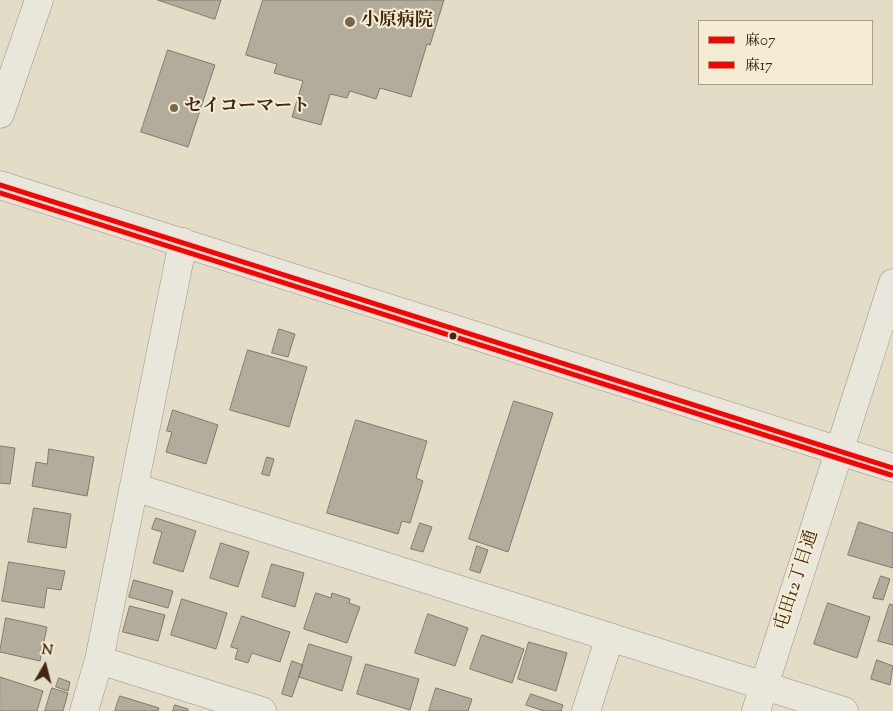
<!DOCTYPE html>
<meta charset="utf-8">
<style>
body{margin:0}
#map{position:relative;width:893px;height:711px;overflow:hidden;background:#e3ddc8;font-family:"Sorts Mill Goudy","Noto Serif JP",serif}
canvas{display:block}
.legend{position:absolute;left:698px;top:20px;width:175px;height:65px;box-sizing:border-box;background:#f4edd4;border:1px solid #ac9e85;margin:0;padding:6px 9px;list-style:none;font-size:15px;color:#41270f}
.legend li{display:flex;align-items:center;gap:10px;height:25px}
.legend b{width:25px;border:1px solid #ac9e85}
.north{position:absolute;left:20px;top:641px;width:50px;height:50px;-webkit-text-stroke:4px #f4edd4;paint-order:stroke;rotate:8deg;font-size:14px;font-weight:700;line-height:20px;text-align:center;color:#41270f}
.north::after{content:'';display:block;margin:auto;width:18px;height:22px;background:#41270f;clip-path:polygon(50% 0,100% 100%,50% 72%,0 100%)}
</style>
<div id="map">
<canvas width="893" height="711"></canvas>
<ul class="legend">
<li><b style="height:6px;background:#f00"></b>麻07</li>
<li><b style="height:6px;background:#f00"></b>麻17</li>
</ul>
<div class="north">N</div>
</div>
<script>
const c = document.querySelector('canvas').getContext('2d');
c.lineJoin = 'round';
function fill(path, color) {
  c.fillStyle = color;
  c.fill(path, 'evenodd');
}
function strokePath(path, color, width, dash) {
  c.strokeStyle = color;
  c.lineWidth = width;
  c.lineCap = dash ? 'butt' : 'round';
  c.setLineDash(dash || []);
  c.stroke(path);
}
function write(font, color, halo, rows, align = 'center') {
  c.font = font + ' "Sorts Mill Goudy","Noto Serif JP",serif';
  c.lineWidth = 4;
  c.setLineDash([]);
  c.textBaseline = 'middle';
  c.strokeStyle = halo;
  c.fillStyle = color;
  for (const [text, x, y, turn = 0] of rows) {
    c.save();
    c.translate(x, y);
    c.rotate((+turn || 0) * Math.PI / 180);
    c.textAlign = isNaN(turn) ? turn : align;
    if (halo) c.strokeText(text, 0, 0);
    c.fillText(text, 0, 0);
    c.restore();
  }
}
const building = new Path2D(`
 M158 0H221L215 19Z
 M263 0H444L430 45 427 44 411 97 380 88 376 99 350 91 347 98 330 94 321 125 292 117 303 81 274 73 277 64 246 55Z
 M168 50 215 65 188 147 141 132Z
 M279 329 295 334 288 357 272 353Z
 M248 350 307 367 289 427 230 410Z
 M514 401 553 413 508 552 469 539Z
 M173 410 218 425 206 464 166 452 172 432 167 431Z
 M356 420 427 441 416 478 423 481 410 523 402 521 398 534 327 513Z
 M0 446 15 448 10 484 0 483Z
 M49 449 94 457 87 496 32 486 36 462 47 464Z
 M267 457 274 459 269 476 262 474Z
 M34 508 71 514 66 548 28 542Z
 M156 518 196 531 183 572 153 563 162 532 152 529Z
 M859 522 893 533V568L848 555Z
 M420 523 432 527 423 552 411 549Z
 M221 543 249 552 238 587 210 578Z
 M477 546 488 550 480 573 470 570Z
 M9 562 65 571 61 590 47 588 44 608 2 601Z
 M272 564 304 573 295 607 262 597Z
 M881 576 890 579 883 600 873 598Z
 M134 580 173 591 168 608 129 597Z
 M316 593 331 598 332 593 350 599 349 603 360 607 347 643 304 629Z
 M182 599 227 613 216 649 171 635Z
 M828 603 870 617 857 658 814 644Z
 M890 604 893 605V645L878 641Z
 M130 606 165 615 158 641 123 632Z
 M428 614 468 628 455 666 415 653Z
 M242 616 290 632 280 662 252 653 248 663 235 659 238 649 231 647Z
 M6 618 47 627 40 661 0 652Z
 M482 635 524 649 512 683 470 669Z
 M529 642 567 653 556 691 518 679Z
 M309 644 352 657 342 691 299 677Z
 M877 660 893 666 890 685 871 679Z
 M292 661 303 665 292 697 282 694Z
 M366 664 419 679 410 710 357 694Z
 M0 677 43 691 37 711H0Z
 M59 678 70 682 68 691 56 687Z
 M52 688 68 693 63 711H45Z
 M436 688 472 699 468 711H429Z
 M531 694 563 705 561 711H544L526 705Z
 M120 696 159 708 158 711H115Z
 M175 705 188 709V711H173Z`);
fill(building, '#b3ac9d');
strokePath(building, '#81796b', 1);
const minor = new Path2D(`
 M0 114 39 0
 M0 185 893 468
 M134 487 844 711
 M99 660 262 711
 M84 711 99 660 183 242
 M586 711 610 637
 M756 711 893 283`);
strokePath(minor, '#999283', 29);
strokePath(minor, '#e9e6db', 28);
strokePath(new Path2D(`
 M0 185 893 468`), '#f00', 5);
strokePath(new Path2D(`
 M0 193 891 475`), '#f00', 5);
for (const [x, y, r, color] of [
 [350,22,6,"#7a6750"],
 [174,108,5,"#7a6750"],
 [453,336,4.5,"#41270f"]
]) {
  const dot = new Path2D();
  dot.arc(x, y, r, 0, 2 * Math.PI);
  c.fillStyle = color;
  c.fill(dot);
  strokePath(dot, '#f4edd4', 2);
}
write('bold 18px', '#41270f', '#f4edd4', [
 ["小原病院",361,22],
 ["セイコーマート",184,108]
], 'left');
write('18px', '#41270f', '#f4edd4', [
 ["屯田12丁目通",798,581,-72]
]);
</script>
